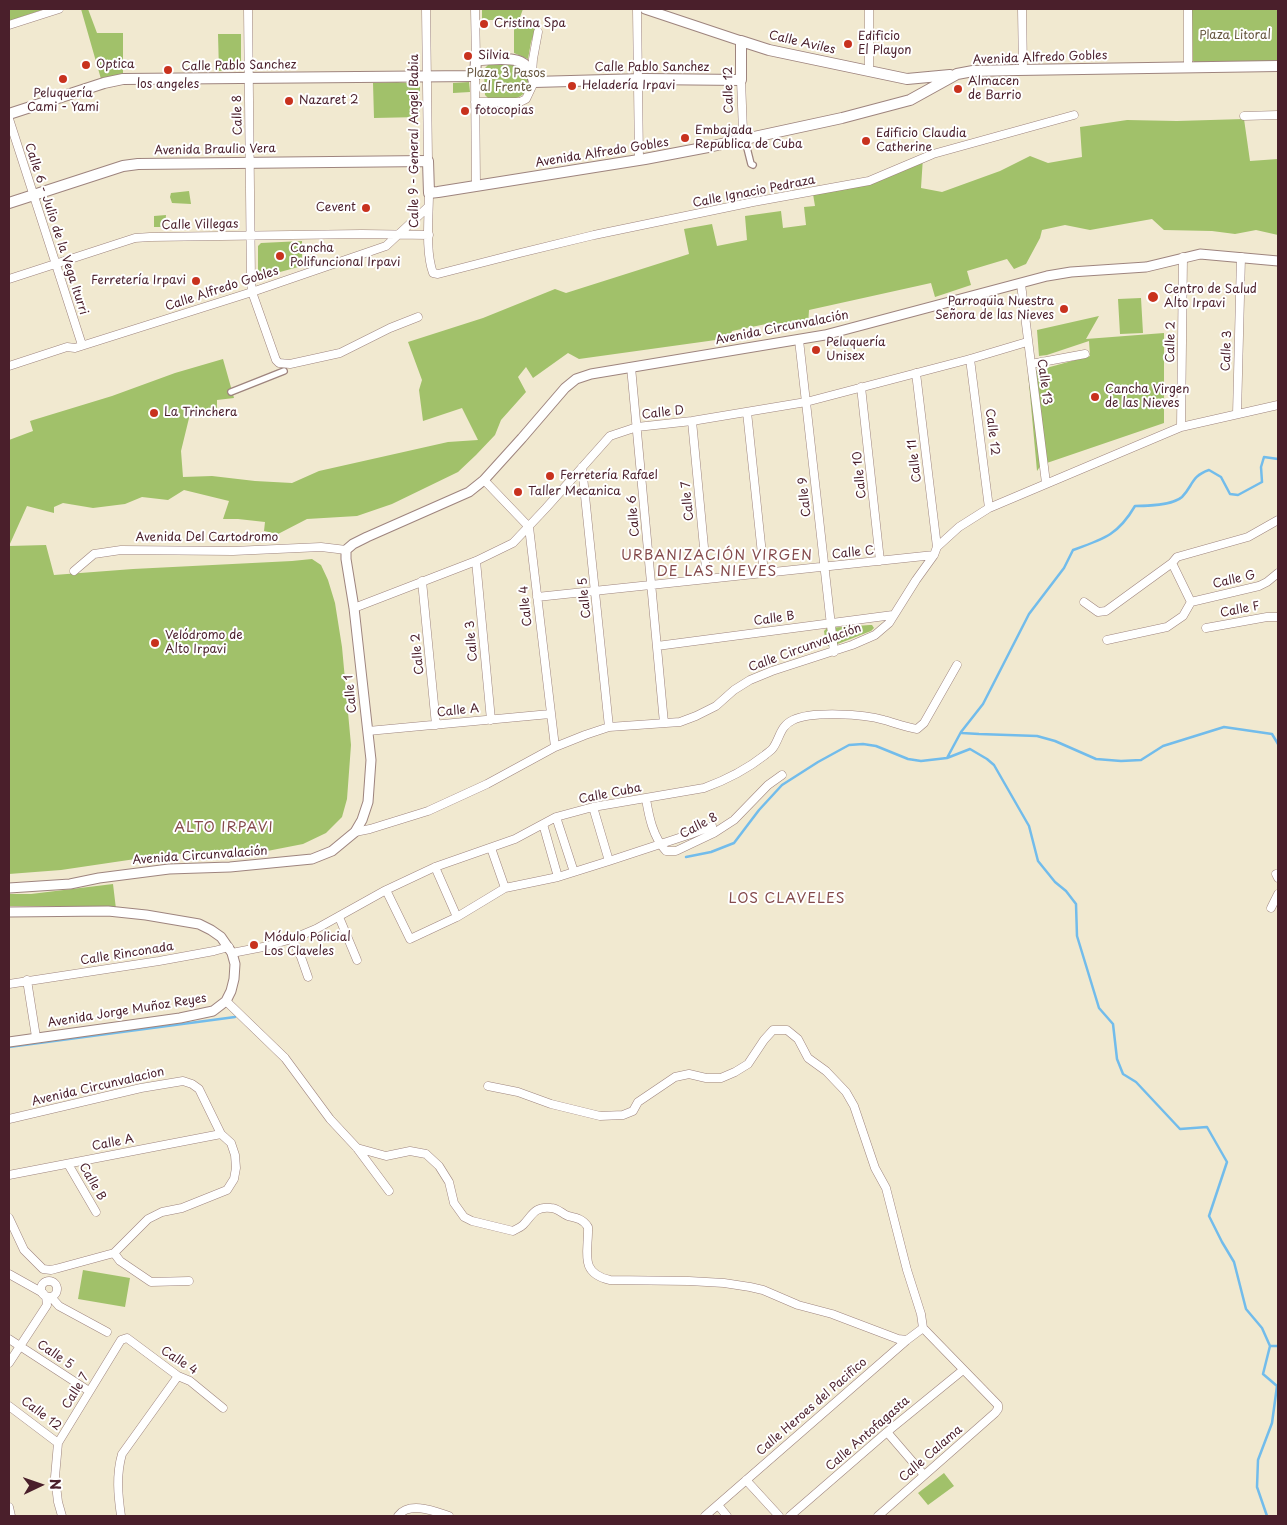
<!DOCTYPE html>
<meta charset="utf-8">
<style>
body{margin:0}
#map{position:relative;width:1287px;height:1525px;overflow:hidden;background:#f1e9d0;font-family:"Playpen Sans",sans-serif}
canvas{display:block}
.frame{position:absolute;inset:0;border:10px solid #4a1f2b;pointer-events:none}
.north{position:absolute;left:15px;top:1460px;width:50px;height:50px;-webkit-text-stroke:4px #fff;paint-order:stroke;rotate:87deg;font-size:14px;font-weight:700;line-height:20px;text-align:center;color:#4a1f2b}
.north::after{content:'';display:block;margin:auto;width:18px;height:22px;background:#4a1f2b;clip-path:polygon(50% 0,100% 100%,50% 72%,0 100%)}
</style>
<div id="map">
<canvas width="1287" height="1525"></canvas>
<div class="frame"></div>
<div class="north">N</div>
</div>
<script>
const c = document.querySelector('canvas').getContext('2d');
c.lineJoin = 'round';
function fill(path, color) {
  c.fillStyle = color;
  c.fill(path, 'evenodd');
}
function strokePath(path, color, width, dash) {
  c.strokeStyle = color;
  c.lineWidth = width;
  c.lineCap = dash ? 'butt' : 'round';
  c.setLineDash(dash || []);
  c.stroke(path);
}
function write(font, color, halo, rows, align = 'center') {
  c.font = font + ' "Playpen Sans",sans-serif';
  c.lineWidth = 4;
  c.setLineDash([]);
  c.textBaseline = 'middle';
  c.strokeStyle = halo;
  c.fillStyle = color;
  for (const [text, x, y, turn = 0] of rows) {
    c.save();
    c.translate(x, y);
    c.rotate((+turn || 0) * Math.PI / 180);
    c.textAlign = isNaN(turn) ? turn : align;
    if (halo) c.strokeText(text, 0, 0);
    c.fillText(text, 0, 0);
    c.restore();
  }
}
fill(new Path2D(`
 M9 9H45L9 21Z
 M81 9H88L97 33H123V75L113 76 101 79Z
 M482 9H523L519 20H482Z
 M1192 9H1278V61L1196 63 1193 61Z
 M522 22 536 28 531 42 528 59 514 53V27L520 25Z
 M218 34H241V69L219 71Z
 M515 63C519 65 523 67 525 71 531 81 528 95 516 98L489 99 485 95 484 69 489 64Z
 M397 82 420 84V117L374 118 373 83Z
 M469 82 470 92 453 93V83Z
 M1244 119 1250 161 1278 159V235L1256 230 1235 234 1212 231 1164 230 1152 219 1090 230 1065 225 1042 230 1040 238 1026 264 1014 269 1007 259 967 271 971 285 935 297 931 283 809 310 808 326 772 330 771 323 732 331 730 338 579 359 568 353 533 378 526 367 518 377 526 392 501 420 495 435 476 455 458 472 392 504 357 516 307 519 278 534 264 531 265 522 238 519H223L229 501 184 490 168 500 142 497 125 504 93 508 63 503 54 507V513L27 506 9 546 46 545 54 575 133 569 292 561 312 559 321 565 328 580 335 603 342 647 351 745 347 799 342 817 326 833 303 844 257 853 169 854 61 870 9 874V440L33 431 30 421 112 396 175 373 223 359 234 398 217 400V412L190 414 181 451 183 477 212 476 255 481 292 483 319 471 448 442 478 440 462 408 423 421 419 390 422 380 408 342 483 318 555 289 566 293 689 254 684 229 712 224 717 246 747 240 745 216 781 211 783 228 806 225 804 207 815 206 813 194 874 183 923 157 921 188 942 192 1000 171 1030 156 1048 163 1082 157 1080 127 1127 120 1177 121Z
 M189 191 191 204 172 203 170 197 171 193Z
 M166 215 165 227H154V216Z
 M302 241V266L258 278V246L261 243Z
 M1141 298 1143 333 1120 334 1118 299Z
 M1099 316 1086 339 1164 333V423L1041 465 1037 471 1028 373 1090 356 1089 341 1047 355 1039 356 1037 330Z
 M870 625H872L874 628 871 631 830 647 826 644 824 631 827 628Z
 M113 884 116 909 70 906H9V894H31Z
 M83 1270 130 1278 125 1307 78 1299Z
 M944 1473 954 1486 928 1505 918 1493Z`), '#a1c16a');
strokePath(new Path2D(`
 M962 733 979 734 1037 736 1055 741 1096 759 1121 761 1141 760 1163 746 1224 727 1272 734 1278 744
 M947 758 970 749 987 759 994 765 1029 826 1038 861 1055 882 1066 891 1076 904 1077 936 1099 1008 1113 1024 1117 1059 1123 1074 1136 1082 1180 1129 1207 1127 1227 1162 1209 1216 1222 1242 1234 1262 1246 1309 1262 1328 1270 1346 1263 1374 1277 1386 1272 1423 1258 1460 1257 1487 1267 1516
 M686 857 711 852 734 843 759 810 782 785 818 762 849 745 863 744 876 746 908 759 921 761 947 758 961 732 983 704 1029 614 1064 568 1073 550C1104 539 1118 535 1135 506 1146 506 1173 505 1182 497 1193 486 1191 476 1209 470L1221 477 1230 494 1238 495 1262 482 1261 467 1264 457 1278 459
 M9 1047 235 1017
 M1270 1346H1278`), '#72bceb', 2.5);
const pedestrian = new Path2D(`
 M746 144 751 164 753 165
 M231 392 284 371`);
const minor = new Path2D(`
 M248 9 251 281 252 292 276 360 279 363 290 364 340 353 390 328 418 317
 M426 9 428 161
 M475 9 476 60
 M637 9 639 160
 M869 9V71
 M1022 9 1023 70
 M1188 9V67
 M9 25 59 9
 M532 73 533 59 538 32
 M475 76 476 186
 M741 80 743 132 745 139
 M475 102H520L526 99 534 82
 M1244 116 1278 115
 M9 119 82 345
 M429 193C429 216 425 251 433 273L438 274 520 253 594 235 753 202 869 181 933 154 1074 115
 M9 279 135 238 150 237 362 234 429 235
 M1021 284 1046 483
 M799 340 834 652
 M970 359 989 508
 M1031 364 1085 354
 M9 366 67 347 75 348 252 292 386 246 428 207
 M631 367 664 723
 M916 373 937 547
 M861 387 880 561
 M747 412 764 573
 M1237 414 1241 257
 M692 421 707 579
 M1181 427 1183 257
 M582 467 609 727
 M484 480 529 527 555 747
 M476 561 491 720
 M1172 563 1191 602
 M74 571 94 554 121 550 233 551 321 547 346 550
 M422 581 436 725
 M537 597 934 555
 M1084 602 1098 612 1106 611 1172 563 1177 557 1248 537 1278 520
 M1191 602 1259 586 1267 582 1278 573
 M354 608 476 561 513 543 546 508 610 436 637 427 692 421 806 402 970 359 1027 342
 M1206 628 1267 617H1278
 M1107 640 1167 627 1183 616 1191 602
 M657 646 893 615
 M368 731 550 714
 M646 799C649 817 653 837 666 851H676L714 833 734 820 768 785 782 775
 M593 807 609 861
 M556 817 574 872
 M543 824 558 877
 M355 832 370 829 428 811 487 784 555 747 585 735 609 727 680 722 696 716 716 706 734 690 750 680 772 671 852 645 875 635 889 623 916 580 934 555 937 547 959 527 989 508 1181 427 1278 405
 M491 848 505 888
 M435 867 457 917
 M1276 874 1278 878
 M386 890 410 939 457 917 505 888 558 877 609 861 691 834 712 826
 M1271 908 1278 894
 M339 917 357 960
 M292 939 301 957 308 977
 M232 953 263 947 292 939 316 929 386 890 435 867 515 839 556 817 593 807 704 788C726 780 746 770 765 755 767 753 771 751 773 748 780 738 780 726 793 720 812 711 864 714 884 720 895 723 905 727 917 729L924 723 957 665
 M27 980 36 1037
 M9 984 159 961 214 951 229 947
 M226 1001 285 1058 330 1119 357 1148 389 1191
 M488 1086 518 1092 551 1104 600 1116 623 1115 633 1111 638 1102 675 1077 689 1074 706 1078H721L735 1072 748 1064 764 1040 773 1030H787L798 1039 808 1058 826 1071 846 1092 854 1106 875 1168 886 1188 907 1270 921 1314 923 1328 998 1405V1409L995 1413 878 1516
 M9 1119 141 1088 183 1081 192 1084 199 1089 221 1134 231 1143 235 1155 236 1168 234 1179 227 1190 182 1208 162 1212 148 1219 114 1253 59 1268 51 1270 43 1269 24 1250 9 1218
 M357 1148 386 1156 410 1151 426 1154 439 1166 449 1182 454 1203 464 1217 472 1221 513 1231C516 1229 520 1228 523 1225 532 1216 534 1206 551 1208 558 1208 562 1214 568 1216 577 1218 583 1219 588 1227 589 1251 578 1273 610 1280L689 1281 724 1283 750 1287 763 1290 798 1305 832 1314 898 1339 907 1340
 M68 1164 96 1212
 M9 1175 221 1134
 M114 1253 120 1261 151 1282 189 1281
 M9 1274 43 1293
 M41 1289a8 8 0 1 1 16 0a8 8 0 1 1-16 0Z
 M51 1297 59 1306 107 1332
 M9 1339 89 1391
 M9 1363 47 1305 46 1296
 M9 1406 58 1443
 M887 1432 924 1475
 M746 1480 779 1516
 M718 1505 727 1516
 M9 1507 11 1516
 M62 1516 58 1502 55 1477 58 1443 121 1340 127 1338 178 1376 190 1381 223 1408
 M121 1516C118 1495 116 1475 122 1454L178 1376
 M398 1516C409 1501 434 1511 449 1516
 M705 1516 907 1340 923 1328
 M790 1516 887 1432 963 1370`);
const tertiary = new Path2D(`
 M645 9 741 41
 M9 888 70 884 99 878 169 869 230 867 312 859 332 851 355 832 362 820 368 802 371 760 354 608 346 559V550L353 544 367 537 469 492 484 480 522 438 565 388 576 379 591 374 825 335 1047 276 1071 272 1146 267 1200 254 1278 261
 M9 912 108 911 146 915 199 924 211 930 221 937 232 953 235 964 234 979 231 991 226 1001 213 1011 180 1018 9 1042`);
const secondary = new Path2D(`
 M9 114 104 83 123 79 475 76 476 60C500 60 528 51 534 82L644 79 741 80V41L769 50 907 79 950 75
 M9 203 123 166 138 164 428 161 429 193 438 192 645 159 708 147 842 118 910 100 957 74 973 71 1017 70 1278 66`);
strokePath(pedestrian, '#9e847e', 8);
strokePath(minor, '#9e847e', 9);
strokePath(tertiary, '#9e847e', 11);
strokePath(secondary, '#9e847e', 12);
strokePath(pedestrian, '#fff', 5.5);
strokePath(minor, '#fff', 8);
strokePath(tertiary, '#fff', 9);
strokePath(secondary, '#fff', 10);
for (const [x, y, r, color] of [
 [484,24,5,"#c8321e"],
 [848,44,5,"#c8321e"],
 [468,56,5,"#c8321e"],
 [86,65,5,"#c8321e"],
 [168,70,5,"#c8321e"],
 [63,79,5,"#c8321e"],
 [572,86,5,"#c8321e"],
 [958,89,5,"#c8321e"],
 [289,101,5,"#c8321e"],
 [465,111,5,"#c8321e"],
 [685,138,5,"#c8321e"],
 [866,141,5,"#c8321e"],
 [366,208,5,"#c8321e"],
 [280,256,5,"#c8321e"],
 [196,281,5,"#c8321e"],
 [1153,297,6,"#c8321e"],
 [1064,309,5,"#c8321e"],
 [816,350,5,"#c8321e"],
 [1095,397,5,"#c8321e"],
 [154,413,5,"#c8321e"],
 [550,476,5,"#c8321e"],
 [518,492,5,"#c8321e"],
 [155,643,5,"#c8321e"],
 [254,945,5,"#c8321e"]
]) {
  const dot = new Path2D();
  dot.arc(x, y, r, 0, 2 * Math.PI);
  c.fillStyle = color;
  c.fill(dot);
  strokePath(dot, '#fff', 2);
}
write('12px', '#4a1f2b', '#fff', [
 ["Cristina Spa",494,24],
 ["Edificio",858,37],
 ["El Playon",858,51],
 ["Silvia",478,56],
 ["Optica",96,65],
 ["Almacen",968,82],
 ["de Barrio",968,96],
 ["los angeles",168,85,"center"],
 ["Heladería Irpavi",582,86],
 ["Peluquería",63,94,"center"],
 ["Cami - Yami",63,108,"center"],
 ["Nazaret 2",299,101],
 ["fotocopias",475,111],
 ["Embajada",695,131],
 ["Republica de Cuba",695,145],
 ["Edificio Claudia",876,134],
 ["Catherine",876,148],
 ["Cevent",356,208,"right"],
 ["Cancha",290,249],
 ["Polifuncional Irpavi",290,263],
 ["Ferretería Irpavi",186,281,"right"],
 ["Centro de Salud",1164,290],
 ["Alto Irpavi",1164,304],
 ["Parroquia Nuestra",1054,302,"right"],
 ["Señora de las Nieves",1054,316,"right"],
 ["Peluquería",826,343],
 ["Unisex",826,357],
 ["Cancha Virgen",1105,390],
 ["de las Nieves",1105,404],
 ["La Trinchera",164,413],
 ["Ferretería Rafael",560,476],
 ["Taller Mecanica",528,492],
 ["Velódromo de",165,636],
 ["Alto Irpavi",165,650],
 ["Módulo Policial",264,938],
 ["Los Claveles",264,952]
], 'left');
write('12px', '#685841', '#fff', [
 ["Plaza Litoral",1235,36],
 ["Plaza 3 Pasos",506,74],
 ["al Frente",506,88]
]);
write('12px', '#4a1f2b', '#fff', [
 ["Calle Aviles",802,43,13],
 ["Avenida Alfredo Gobles",1040,58,-2],
 ["Calle Pablo Sanchez",239,66,-1],
 ["Calle Pablo Sanchez",652,68],
 ["Calle 12",729,90,-91],
 ["Calle 8",238,115,-91],
 ["Calle 9 - General Angel Babia",415,141,-90],
 ["Avenida Braulio Vera",215,150,-1],
 ["Avenida Alfredo Gobles",602,153,-9],
 ["Calle Ignacio Pedraza",754,192,-11],
 ["Calle Villegas",200,225,-1],
 ["Calle 6 - Julio de la Vega Iturri",56,229,72],
 ["Calle Alfredo Gobles",222,289,-18],
 ["Avenida Circunvalación",782,328,-11],
 ["Calle 2",1171,342,-89],
 ["Calle 3",1227,351,-88],
 ["Calle 13",1044,382,82],
 ["Calle D",663,413,-7],
 ["Calle 12",992,432,83],
 ["Calle 11",915,461,-97],
 ["Calle 10",860,475,-96],
 ["Calle 9",805,497,-96],
 ["Calle 7",688,501,-96],
 ["Calle 6",634,516,-95],
 ["Avenida Del Cartodromo",207,538],
 ["Calle C",853,553,-6],
 ["Calle G",1234,580,-13],
 ["Calle 5",585,598,-96],
 ["Calle 4",526,606,-96],
 ["Calle F",1240,610,-11],
 ["Calle B",774,619,-8],
 ["Calle 3",472,641,-95],
 ["Calle Circunvalación",805,648,-20],
 ["Calle 2",418,654,-96],
 ["Calle 1",351,694,-96],
 ["Calle A",458,711,-6],
 ["Calle Cuba",610,794,-11],
 ["Calle 8",699,826,-28],
 ["Avenida Circunvalación",200,856,-4],
 ["Calle Rinconada",127,954,-9],
 ["Avenida Jorge Muñoz Reyes",127,1011,-9],
 ["Avenida Circunvalacion",98,1087,-13],
 ["Calle A",113,1143,-11],
 ["Calle B",92,1182,60],
 ["Calle 5",55,1355,34],
 ["Calle 4",179,1361,33],
 ["Calle 7",76,1391,-59],
 ["Calle Heroes del Pacifico",812,1407,-41],
 ["Calle 12",41,1414,37],
 ["Calle Antofagasta",868,1434,-41],
 ["Calle Calama",931,1454,-41]
]);
c.letterSpacing = '1px';
write('14px', '#854b4c', '#fff', [
 ["URBANIZACIÓN VIRGEN",717,556],
 ["DE LAS NIEVES",717,572],
 ["ALTO IRPAVI",224,828],
 ["LOS CLAVELES",787,899]
]);
c.letterSpacing = '0px';
</script>
